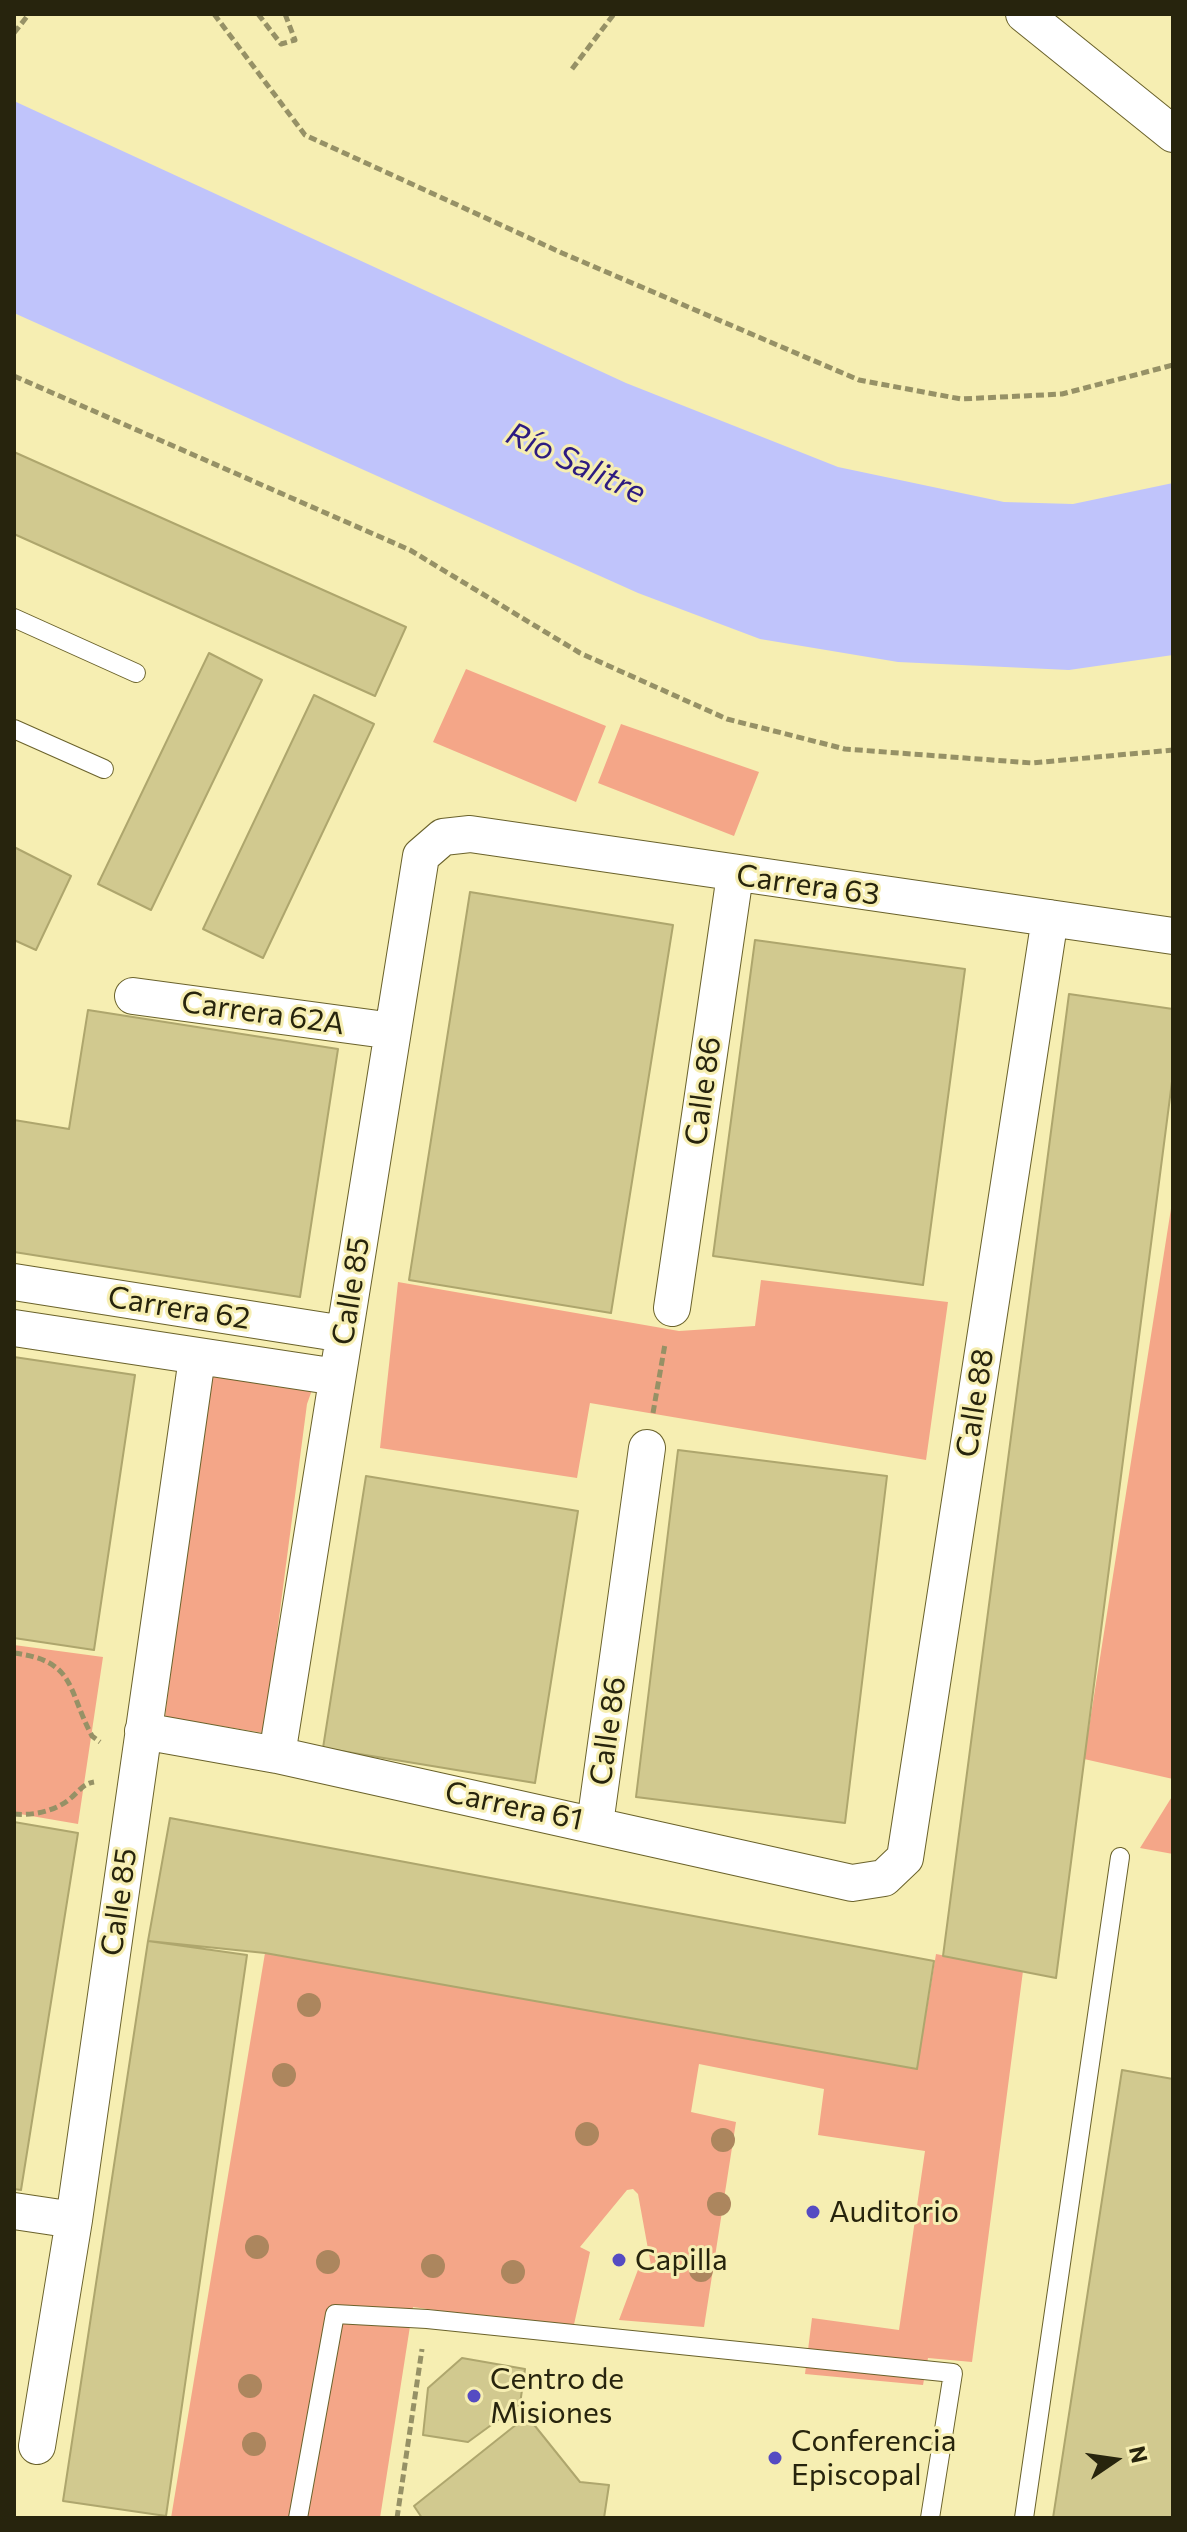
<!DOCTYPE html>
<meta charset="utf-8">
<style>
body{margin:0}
#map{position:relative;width:1187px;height:2532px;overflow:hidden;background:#f6eeb2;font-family:Commissioner,sans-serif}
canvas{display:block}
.frame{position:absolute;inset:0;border:16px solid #27240d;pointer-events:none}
.north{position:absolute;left:1075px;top:2420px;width:80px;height:80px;-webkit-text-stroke:6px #f6eeb2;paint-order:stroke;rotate:77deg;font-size:22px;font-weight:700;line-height:32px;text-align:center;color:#27240d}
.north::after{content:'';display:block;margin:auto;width:28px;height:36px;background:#27240d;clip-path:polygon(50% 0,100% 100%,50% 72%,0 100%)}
</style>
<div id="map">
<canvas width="1187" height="2532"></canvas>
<div class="frame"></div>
<div class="north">N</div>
</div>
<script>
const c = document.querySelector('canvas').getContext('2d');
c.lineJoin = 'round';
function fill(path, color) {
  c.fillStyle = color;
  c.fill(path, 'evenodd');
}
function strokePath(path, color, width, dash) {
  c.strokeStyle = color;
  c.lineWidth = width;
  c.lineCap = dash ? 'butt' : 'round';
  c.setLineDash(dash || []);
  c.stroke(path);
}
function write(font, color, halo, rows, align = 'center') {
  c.font = font + ' Commissioner,sans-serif';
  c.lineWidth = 6;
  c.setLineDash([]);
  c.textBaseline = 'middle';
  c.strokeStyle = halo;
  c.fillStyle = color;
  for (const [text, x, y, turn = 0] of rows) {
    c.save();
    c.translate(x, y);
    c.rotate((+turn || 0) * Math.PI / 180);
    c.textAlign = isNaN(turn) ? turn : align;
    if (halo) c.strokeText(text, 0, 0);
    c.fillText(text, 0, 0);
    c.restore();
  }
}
fill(new Path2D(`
 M466 669 606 726 576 802 433 742Z
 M621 724 759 772 734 836 598 783Z
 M1173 1196V1779L1084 1759Z
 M761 1280 948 1302 926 1460 590 1403 577 1478 380 1448 398 1282 679 1331 755 1326Z
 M209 1376 312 1390 307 1404 264 1733 165 1717Z
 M14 1645 103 1657 78 1824 14 1813Z
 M1173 1795V1854L1140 1848Z
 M265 1953 917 2069 936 1954 1023 1971 972 2362 928 2358 923 2385 805 2374 812 2318 899 2330 925 2151 818 2135 824 2089 699 2064 691 2112 736 2122 704 2327 619 2320 639 2267 652 2271 638 2194 633 2189 627 2190 580 2247 590 2252 573 2329 413 2307 380 2518H171Z`), '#f4a688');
fill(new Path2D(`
 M14 101 626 383 838 467 1004 502 1073 504 1173 483V655L1069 670 898 662 760 639 638 593 14 313Z`), '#c0c4fb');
const building = new Path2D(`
 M14 452 406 627 375 696 14 534Z
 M209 653 262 680 151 910 98 884Z
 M314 695 374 724 263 958 203 929Z
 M14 847 71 876 36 950 14 940Z
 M470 892 673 925 611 1313 409 1280Z
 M755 940 965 969 923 1285 713 1256Z
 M1069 994 1173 1009V1074L1056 1978 943 1956Z
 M88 1010 338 1049 300 1297 14 1252V1120L69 1129Z
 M14 1357 135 1375 94 1650 14 1638Z
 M678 1450 887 1476 845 1823 636 1797Z
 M366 1476 578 1511 535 1783 323 1748Z
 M170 1818 934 1961 917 2069 265 1953 148 1941Z
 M14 1822 78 1833 21 2190 14 2189Z
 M148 1941 247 1955 166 2516 63 2501Z
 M1122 2070 1173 2079V2518H1053Z
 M462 2358 525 2369 520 2404 468 2442 423 2435 428 2388Z
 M527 2416 580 2482 609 2485 604 2518H422L414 2506Z`);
fill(building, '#d1c98f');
strokePath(building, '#aea66d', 2);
const service = new Path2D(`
 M14 618 136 673
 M14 729 104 769
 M298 2518 335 2314 427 2319 953 2373 930 2518
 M1024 2518 1120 1857`);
const minor = new Path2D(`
 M1024 14 1173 134
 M133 996 393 1031
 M14 1282 344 1334
 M672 1308 735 875
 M14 1328 337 1377
 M143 1731 277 1755 852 1883 884 1878 905 1858 1050 918
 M277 1755 421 856 443 837 470 834 1173 936
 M595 1824 647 1448
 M14 2211 74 2220
 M37 2446 74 2220 197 1358`);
strokePath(service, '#6a622b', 20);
strokePath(minor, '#6a622b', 38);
strokePath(new Path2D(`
 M214 14 305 135 562 253 859 380 961 399 1062 394 1173 365
 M258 14 281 44 295 40 285 14
 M14 33 29 14
 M572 69 614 14
 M14 376 410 550 580 653 727 719 845 749 1032 763 1173 750
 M653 1413 665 1344
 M14 1653C76 1661 67 1689 92 1736L100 1742
 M14 1814C33 1816 57 1811 72 1797 80 1790 83 1784 94 1782
 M397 2518 422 2349`), '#969166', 5, [8, 4]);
strokePath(service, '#fff', 18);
strokePath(minor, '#fff', 36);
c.fillStyle = '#ac865e';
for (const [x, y] of [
 [309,2005],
 [284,2075],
 [587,2134],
 [723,2140],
 [719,2204],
 [257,2247],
 [328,2262],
 [433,2266],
 [701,2270],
 [513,2272],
 [250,2386],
 [254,2444]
]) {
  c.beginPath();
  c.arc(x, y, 12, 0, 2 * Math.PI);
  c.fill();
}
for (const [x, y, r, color] of [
 [813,2212,8,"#554bc2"],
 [619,2260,8,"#554bc2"],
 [474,2396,8,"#554bc2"],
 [775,2458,8,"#554bc2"]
]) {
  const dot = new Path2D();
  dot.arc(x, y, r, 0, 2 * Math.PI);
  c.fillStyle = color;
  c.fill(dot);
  strokePath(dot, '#f6eeb2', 3);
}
write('30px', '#27240d', '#f6eeb2', [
 ["Carrera 63",808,885,8],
 ["Carrera 62A",263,1013,8],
 ["Calle 86",703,1091,-82],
 ["Calle 85",351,1291,-81],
 ["Carrera 62",179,1308,9],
 ["Calle 88",975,1403,-81],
 ["Calle 86",608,1731,-82],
 ["Carrera 61",514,1806,12],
 ["Calle 85",119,1902,-82]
]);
write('30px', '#27240d', '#f6eeb2', [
 ["Auditorio",829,2212],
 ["Capilla",635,2260],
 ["Centro de",490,2379],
 ["Misiones",490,2413],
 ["Conferencia",791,2441],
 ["Episcopal",791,2475]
], 'left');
write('italic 32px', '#2d1b81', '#f6eeb2', [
 ["Río Salitre",576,463,25]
]);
</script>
